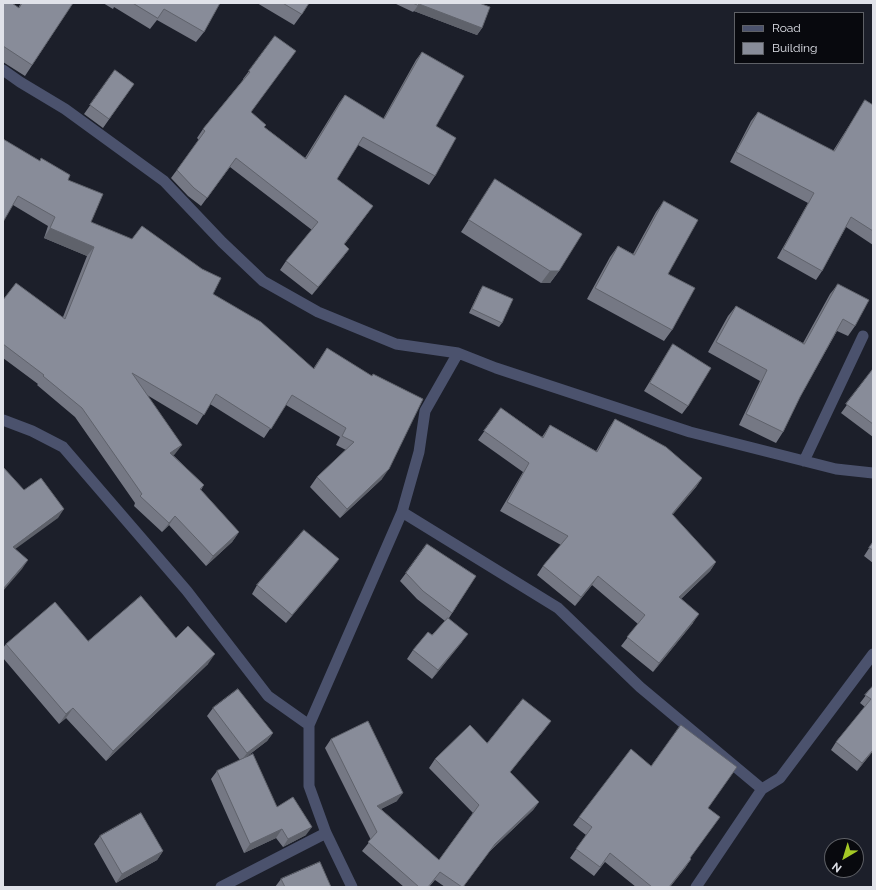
<!DOCTYPE html>
<style>
body{margin:0}
#map{position:relative;width:876px;height:890px;overflow:hidden;background:#1c1f2a;font-family:Raleway,sans-serif}
canvas{display:block}
.frame{position:absolute;inset:0;border:4px solid #e0e2e9;pointer-events:none}
.legend{position:absolute;left:734px;top:12px;width:130px;height:52px;box-sizing:border-box;background:#08090e;border:1px solid #5e6066;margin:0;padding:5px 7px;list-style:none;font-size:12px;color:#e0e2e9}
.legend li{display:flex;align-items:center;gap:8px;height:20px}
.legend b{width:20px;border:1px solid #5e6066}
.north{position:absolute;left:824px;top:838px;width:40px;height:40px;box-sizing:border-box;background:#08090e;border:1px solid #5e6066;border-radius:50%;rotate:218deg;font-size:11px;font-weight:700;line-height:16px;text-align:center;color:#e0e2e9}
.north::after{content:'';display:block;margin:auto;width:14px;height:18px;background:#a4c825;clip-path:polygon(50% 0,100% 100%,50% 72%,0 100%)}
</style>
<div id="map">
<canvas width="876" height="890"></canvas>
<div class="frame"></div>
<ul class="legend">
<li><b style="height:5px;background:#4b526d"></b>Road</li>
<li><b style="height:11px;background:#888c99"></b>Building</li>
</ul>
<div class="north">N</div>
</div>
<script>
const c = document.querySelector('canvas').getContext('2d');
c.lineJoin = 'round';
function strokePath(path, color, width, dash) {
  c.strokeStyle = color;
  c.lineWidth = width;
  c.lineCap = dash ? 'butt' : 'round';
  c.setLineDash(dash || []);
  c.stroke(path);
}
function fill(path, color) {
  c.fillStyle = color;
  c.fill(path, 'evenodd');
}
strokePath(new Path2D(`
 M3 70 20 82 65 109 164 181 222 242 263 281 318 312 396 344 458 353 496 368 690 432 836 469 873 473
 M3 420 32 431 63 447 187 591 268 696 309 725
 M804 461 863 336
 M402 512 558 608 640 687 762 789
 M221 887 326 833
 M352 887 326 833 309 786V725L402 512 419 452 425 411 458 353
 M696 887 762 789 780 778 873 654`), '#4b526d', 11);
fill(new Path2D(`
 M3 3 18 8 21 3H73L25 76 3 62Z
 M103 3H220L204 32 196 42 157 20 150 29 114 7 113 9Z
 M257 3H309L302 14 294 25Z
 M394 3H479L482 28 477 35 414 11 413 12Z
 M275 36 251 113 264 127 305 158 339 103 345 95 383 119 416 60 422 52 436 126 435 176 429 185 358 145 337 179 373 206 344 245 349 249 343 257 312 295 280 270 286 261 312 230 230 167 201 206 188 196 171 178 199 140 197 138 203 129 243 80V79L249 71Z
 M115 70 134 84 103 128 84 114Z
 M865 100 873 105V245L846 227 822 271 816 280 777 258 808 203 730 162 751 121 758 112 833 151 859 110Z
 M3 139 68 180 91 222 213 294 313 369 327 348 382 479 340 518 310 487 317 477 346 450 336 445 340 437 286 405 264 438 210 404 197 425 147 395 175 454 173 455 204 485 201 490 239 532 232 542 206 566 169 525 162 532 134 506 135 503 75 417 37 385 38 384 3 358V300L63 317 87 256 44 238 48 226 13 205Z
 M495 179 559 271 550 283H541L461 232Z
 M664 201 672 330 664 341 587 299 610 257 618 246 633 254 656 212Z
 M838 284 855 326 848 336 837 331 800 397 783 432 776 443 739 425 760 381 708 352 728 316 736 306 803 343 830 294Z
 M483 286 502 323 499 327 469 313 480 290Z
 M673 344 688 406 682 414 644 391 667 353Z
 M873 369V437L841 413Z
 M501 408 542 437 550 425 596 451 609 428 615 419 702 478 696 487 672 515 716 562 710 571 681 599 693 623 653 672 621 646 638 624 592 585 575 606 537 575 543 566 561 545 500 511 523 472 478 440Z
 M873 542V563L864 556Z
 M339 559 333 567 286 623 252 594 257 585Z
 M406 573 476 576 449 618 462 642 432 679 407 659 413 650 432 635 445 621 417 599 400 581Z
 M176 638 208 664 106 761 66 718 59 724 3 658V648L6 644Z
 M873 686V751L857 771 831 750 836 742 865 707 860 703Z
 M213 708 273 733 267 741 246 757 277 807 306 835 283 847 276 838 244 853 211 779 217 771 240 760 207 716Z
 M545 729 510 772 539 802 533 810 489 852 463 887H445L435 880 429 887H404L362 851 371 840 325 748 331 739 397 801 381 809 439 860 473 813 429 768 435 759 487 743Z
 M651 766 708 808 690 858 691 859 685 868 670 887H636L605 862 594 876 570 858 586 835 573 825 579 817Z
 M100 836 163 851 157 860 116 883 94 844Z
 M281 879 331 887H275Z`), '#757884');
fill(new Path2D(`
 M419 4 482 28 477 35 414 11Z
 M50 228 94 247 87 256 44 238Z
 M349 249 343 257 312 295 318 287Z
 M550 271H559L550 283H541Z
 M182 445 175 454 164 462 170 453Z
 M389 469 382 479 340 518 347 509Z
 M702 478 696 487 665 524 672 514Z
 M64 509 58 518 7 555 13 547Z
 M175 516 169 525 162 532 169 523Z
 M239 532 232 542 206 566 213 556Z
 M339 559 333 567 286 623 292 615Z
 M28 560 22 569 3 591V589Z
 M716 562 710 571 673 606 679 597Z
 M598 576 592 585 575 606 581 597Z
 M699 614 693 623 653 672 659 663Z
 M468 634 462 642 432 679 438 670Z
 M215 654 208 664 106 761 113 751Z
 M73 708 66 718 59 724 66 714Z
 M551 721 545 729 504 780 510 772Z
 M273 733 267 741 241 761 247 753Z
 M873 750V751L857 771 862 763Z
 M403 793 397 801 371 814 377 806Z
 M539 802 533 810 489 852 495 844Z
 M312 827 306 835 283 847 288 839Z
 M282 829 276 838 244 853 250 844Z
 M163 851 157 860 116 883 122 874Z
 M691 859 685 868 670 887H669Z`), '#5f626b');
const building = new Path2D(`
 M3 3H12L19 8 22 3H73L32 65 3 46Z
 M133 3H220L204 32 164 9 158 18Z
 M283 3H309L302 14Z
 M413 3H479L490 7 482 28 419 4 418 5Z
 M275 36 296 51 251 112 266 125 264 127 306 159 345 95 384 119 422 52 464 76 436 126 456 138 435 176 363 137 337 179 373 206 344 244 349 249 318 287 286 261 318 222 236 158 207 198 194 188 177 170 205 131 203 129 250 72 249 71Z
 M115 70 134 84 109 119 90 105Z
 M865 100 873 105V231L851 217 822 271 783 249 814 193 736 152 758 112 834 151Z
 M3 139 40 161 41 158 70 175 68 180 103 194 91 222 132 239 142 226 202 269 221 278 213 294 261 322 314 369 327 348 372 376 373 374 423 399 389 469 347 509 317 477 354 442 342 436 346 428 292 395 271 429 216 394 204 415 132 373 182 445 170 453 204 485 200 489 239 532 213 556 175 516 169 523 140 496 142 494 82 408 43 376 44 375 3 344V300L16 283 65 319 94 247 50 228 55 217 18 196 3 222Z
 M495 179 582 234 559 271H550L469 220Z
 M664 201 698 220 668 274 695 288 672 330 595 288 618 246 634 255Z
 M838 284 869 300 855 326 843 319 800 397 783 432 746 414 767 370 716 342 736 306 804 344Z
 M483 286 513 299 502 323 472 309Z
 M673 344 711 368 688 406 650 383Z
 M873 369V424L846 404Z
 M501 408 543 438 550 425 597 452 615 419 666 447 702 478 672 514 716 562 679 597 699 614 659 663 627 637 645 615 598 576 581 597 543 566 568 536 507 502 529 463 484 431Z
 M3 467 24 490 41 478 64 509 13 547 28 560 3 589Z
 M304 530 339 559 292 615 257 585Z
 M873 542V550L869 548Z
 M427 544 476 576 452 613 423 591 406 573Z
 M141 596 176 638 188 626 215 654 113 751 73 708 66 714 6 644 55 602 88 641Z
 M448 618 468 634 438 670 413 650 428 632 432 635Z
 M873 686V750L862 763 836 742 871 699 865 695Z
 M238 689 273 733 247 753 213 708Z
 M523 699 551 721 510 772 539 802 495 844 463 887H462L440 872 428 887H419L368 842 377 832 331 739 368 721 403 793 377 806 439 860 479 805 435 759 470 725 487 743Z
 M681 725 737 767 708 808 720 817 690 858 691 859 669 887H652L610 853 600 867 576 849 592 827 579 817 631 749 651 766Z
 M253 754 277 807 293 797 312 827 288 839 282 829 250 844 217 771Z
 M141 813 163 851 122 874 100 836Z
 M320 862 331 887H285L281 879Z`);
fill(building, '#888c99');
strokePath(building, '#5f626b', 1);
</script>
